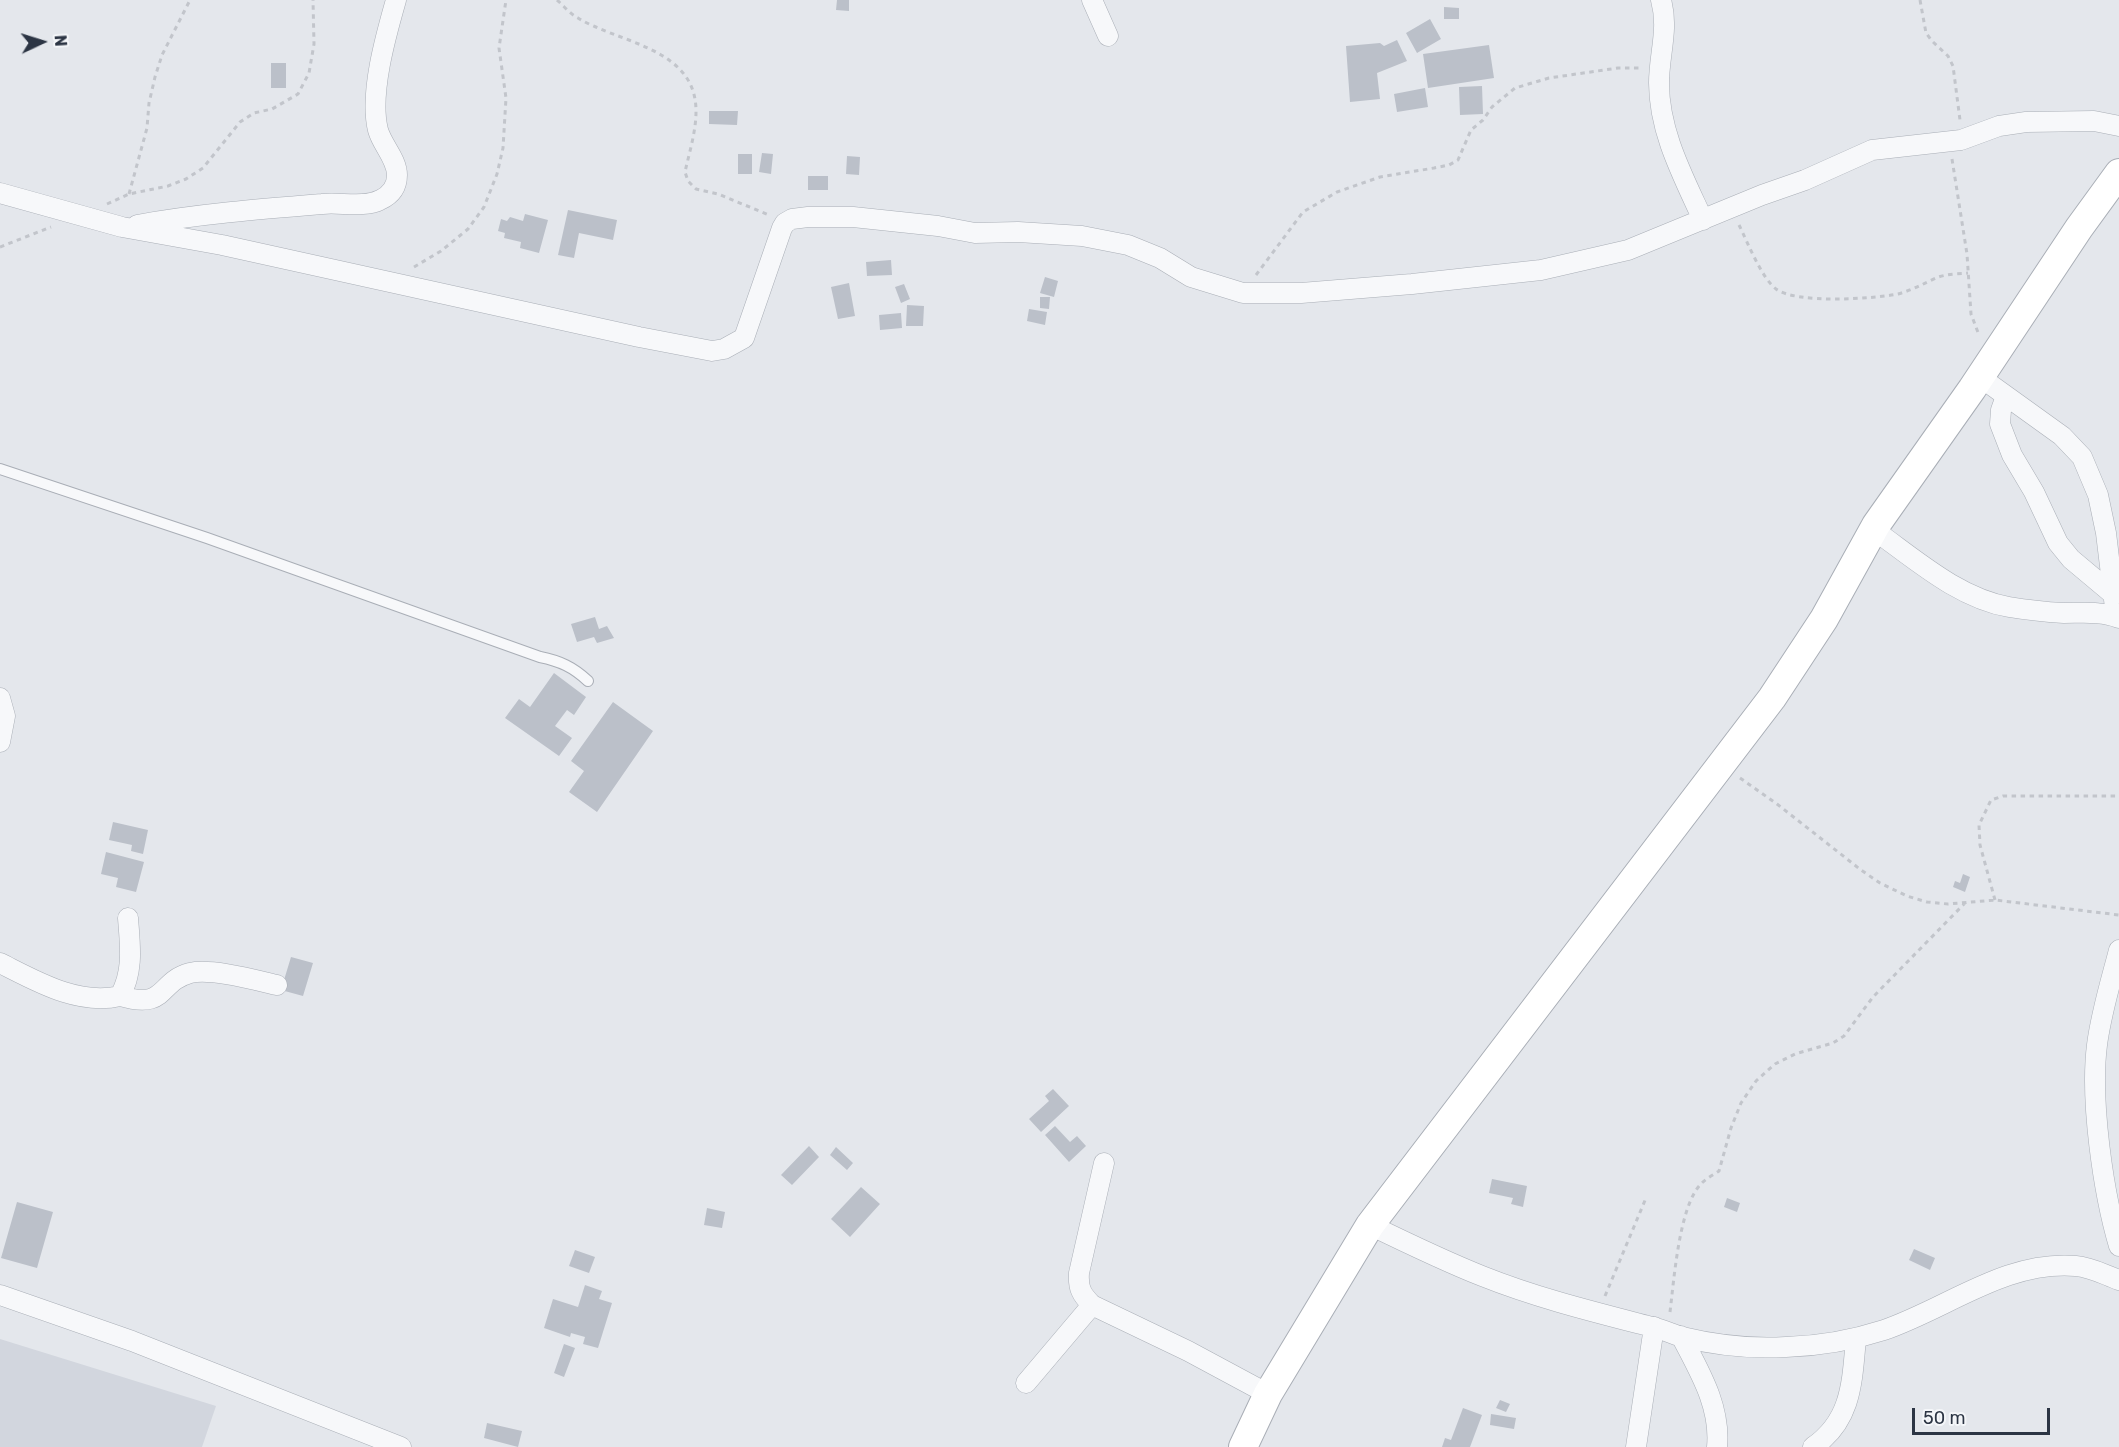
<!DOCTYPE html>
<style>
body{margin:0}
#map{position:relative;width:2119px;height:1447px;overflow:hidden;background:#e4e7ec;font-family:Rubik,sans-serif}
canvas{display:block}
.north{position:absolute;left:12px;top:12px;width:60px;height:60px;-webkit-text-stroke:4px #f4f6f9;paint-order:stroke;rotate:86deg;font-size:16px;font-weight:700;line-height:24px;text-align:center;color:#2c3544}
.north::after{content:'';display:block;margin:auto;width:21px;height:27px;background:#2c3544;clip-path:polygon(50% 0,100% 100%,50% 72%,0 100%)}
.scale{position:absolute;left:1912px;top:1408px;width:138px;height:27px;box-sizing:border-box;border:3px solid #2c3544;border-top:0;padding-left:8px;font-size:18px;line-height:21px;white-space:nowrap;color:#2c3544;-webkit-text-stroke:4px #f4f6f9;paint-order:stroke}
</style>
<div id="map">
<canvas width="2119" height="1447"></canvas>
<div class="north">N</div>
<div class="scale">50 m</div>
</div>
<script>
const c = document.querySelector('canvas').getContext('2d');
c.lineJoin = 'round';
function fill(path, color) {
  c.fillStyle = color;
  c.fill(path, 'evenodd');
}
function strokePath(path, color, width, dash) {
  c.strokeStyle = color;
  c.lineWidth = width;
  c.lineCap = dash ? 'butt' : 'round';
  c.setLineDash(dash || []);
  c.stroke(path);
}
fill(new Path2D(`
 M0 1339 216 1406 202 1447H0Z`), '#d2d6de');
fill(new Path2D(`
 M837 0H849V11L836 10Z
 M1444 7 1459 8V19H1444Z
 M1430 19 1441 39 1417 53 1406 33Z
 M1397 40 1407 61 1377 73 1380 99 1350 102 1346 46 1380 43 1384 46Z
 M1489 45 1494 78 1428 88 1423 54Z
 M271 63H286V88H271Z
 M1482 86 1483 114 1460 115 1459 87Z
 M1425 88 1428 107 1397 112 1394 94Z
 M709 111H738L737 125 709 124Z
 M762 153 773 154 771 174 759 172Z
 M738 154H752V174H738Z
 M847 156 860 157 859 175 846 174Z
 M808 176H828V190H808Z
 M568 210 617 220 613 240 579 233 574 258 558 255Z
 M525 214 548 220 539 253 520 248 521 242 504 238 505 233 498 231 501 219 507 221 510 217 523 221Z
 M891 260 892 275 867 276 866 262Z
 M1045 277 1058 281 1054 297 1040 293Z
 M849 283 855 316 838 319 831 287Z
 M904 284 910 299 901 303 895 287Z
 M1040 297H1050L1049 309 1040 308Z
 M907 305 924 306 923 326H906Z
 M1029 309 1047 312 1045 325 1027 321Z
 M901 313 902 328 880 330 879 315Z
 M595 617 599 629 607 626 614 638 597 643 594 637 577 642 571 624Z
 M554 673 586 697 574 715 567 710 555 726 572 738 559 756 505 718 519 699 530 707Z
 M613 702 653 731 597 812 569 792 584 771 571 761Z
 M113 822 148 830 143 854 131 851 132 845 109 840Z
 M106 852 144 862 136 892 116 887 118 878 101 874Z
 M1963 874 1970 877 1965 892 1953 887 1955 881 1960 883Z
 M291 957 313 963 303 996 281 990Z
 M1053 1089 1069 1106 1041 1132 1029 1119 1049 1101 1045 1096Z
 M1055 1126 1070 1142 1077 1136 1086 1146 1069 1162 1045 1135Z
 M809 1146 819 1157 792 1185 781 1175Z
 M836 1147 853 1163 847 1170 830 1155Z
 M1492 1179 1527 1186 1523 1207 1511 1204 1513 1198 1489 1193Z
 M861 1187 880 1204 850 1237 831 1219Z
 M1727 1198 1740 1203 1737 1212 1724 1207Z
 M17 1202 53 1212 37 1268 1 1258Z
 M707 1208 725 1212 722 1228 704 1225Z
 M1914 1249 1935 1258 1930 1270 1909 1260Z
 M575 1250 595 1257 589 1273 569 1266Z
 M585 1285 602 1291 599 1299 612 1303 598 1348 583 1344 585 1337 571 1333 570 1337 544 1328 553 1299 578 1307Z
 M564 1344 575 1348 564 1377 554 1373Z
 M1500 1400 1510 1404 1506 1412 1496 1408Z
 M1463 1408 1482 1415 1470 1447H1442L1445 1438 1451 1440Z
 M1491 1414 1516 1418 1514 1429 1490 1425Z
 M487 1423 522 1431 518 1447 484 1438Z`), '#bbc0c9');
const lane = new Path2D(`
 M0 469 207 538 540 657C560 661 573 667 588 681`);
const street = new Path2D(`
 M1092 0 1108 36
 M1661 0C1669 29 1659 54 1659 83 1659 132 1683 176 1703 220
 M0 193 122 227 222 245 639 337 712 351 724 349 744 338 782 228 785 223 792 219 808 217H853L938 226 975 233 1018 232 1082 236 1128 245 1160 258 1191 277 1243 293H1301L1412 284 1541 270 1628 250 1762 195 1805 180 1872 150 1961 140 1999 126 2026 122 2094 121 2119 126
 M137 225C198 214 260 209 322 204 340 202 364 208 380 200 391 195 397 187 397 175 397 159 382 145 378 130 369 94 386 35 396 0
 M1980 377 2062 436 2082 457 2098 495 2106 533 2116 616
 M2006 396 2001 410 2000 424 2012 455 2034 492 2058 543 2071 559 2114 595
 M1874 530C1915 559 1958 598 2009 607 2027 610 2046 612 2064 613 2083 613 2102 611 2119 618
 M0 698 5 716 0 742
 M2119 950C2111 981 2101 1013 2097 1045 2090 1100 2103 1192 2119 1246
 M0 963C36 981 78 1006 120 996 134 971 130 945 128 918
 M120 996C168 1010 157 982 190 973 211 968 255 980 277 985
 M1104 1163 1079 1273C1078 1288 1081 1294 1092 1305L1188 1351 1268 1394
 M1370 1225C1407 1243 1444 1261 1482 1276 1537 1298 1594 1312 1652 1327 1662 1329 1672 1334 1682 1337 1715 1345 1752 1349 1786 1347 1818 1346 1853 1340 1884 1330 1948 1308 2006 1260 2076 1266 2091 1267 2105 1275 2119 1280
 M0 1295 132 1341 401 1447
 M1681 1336C1699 1371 1721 1406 1717 1447
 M1026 1383 1092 1305
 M1636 1447 1654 1327
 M1813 1447C1852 1420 1852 1382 1856 1338`);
const secondary = new Path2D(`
 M1243 1447 1268 1394 1370 1225 1772 698 1824 619 1876 525 1972 389 2079 228 2119 173`);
strokePath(lane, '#a9aeb6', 12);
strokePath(street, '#a9aeb6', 21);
strokePath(secondary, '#a9aeb6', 30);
strokePath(new Path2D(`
 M557 0C564 6 570 14 578 18 615 41 686 47 695 99 699 123 690 149 685 172L688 181 696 189 718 194 769 215
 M1920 0 1926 33 1932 41 1948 56 1953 66 1960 120
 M1952 159 1967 254 1971 314 1979 335
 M129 194 147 128 149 103 155 77 162 55 190 0
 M107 204 129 194 168 186 186 179 203 168 240 122 254 113 272 109 298 94 309 73 314 44 313 0
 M1739 225C1748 243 1761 277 1776 289 1796 304 1873 299 1898 294 1912 290 1923 284 1936 278 1945 274 1958 274 1968 273
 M0 247 51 227
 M414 267 441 251 468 229 484 207 497 174 503 148 506 98 499 48 506 0
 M1256 275 1303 212 1337 192 1380 177 1434 168 1449 165 1458 160 1471 130 1483 120 1492 107 1515 88 1549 78 1618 68H1641
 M1740 778 1777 804 1861 870 1880 883 1907 896 1927 902 1948 904 1995 900 2119 915
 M1995 900 1980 845 1979 825 1991 800 2003 796H2119
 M1605 1296 1646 1198
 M1670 1312C1674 1280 1679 1208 1700 1185 1705 1179 1713 1175 1719 1171L1731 1128 1741 1103 1756 1081 1775 1064 1795 1054 1833 1043 1844 1036 1873 997 1966 902`), '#c2c5cb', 3, [4.5, 4.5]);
strokePath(lane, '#f7f8fa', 10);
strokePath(street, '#f7f8fa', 20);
strokePath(secondary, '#fff', 28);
</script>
